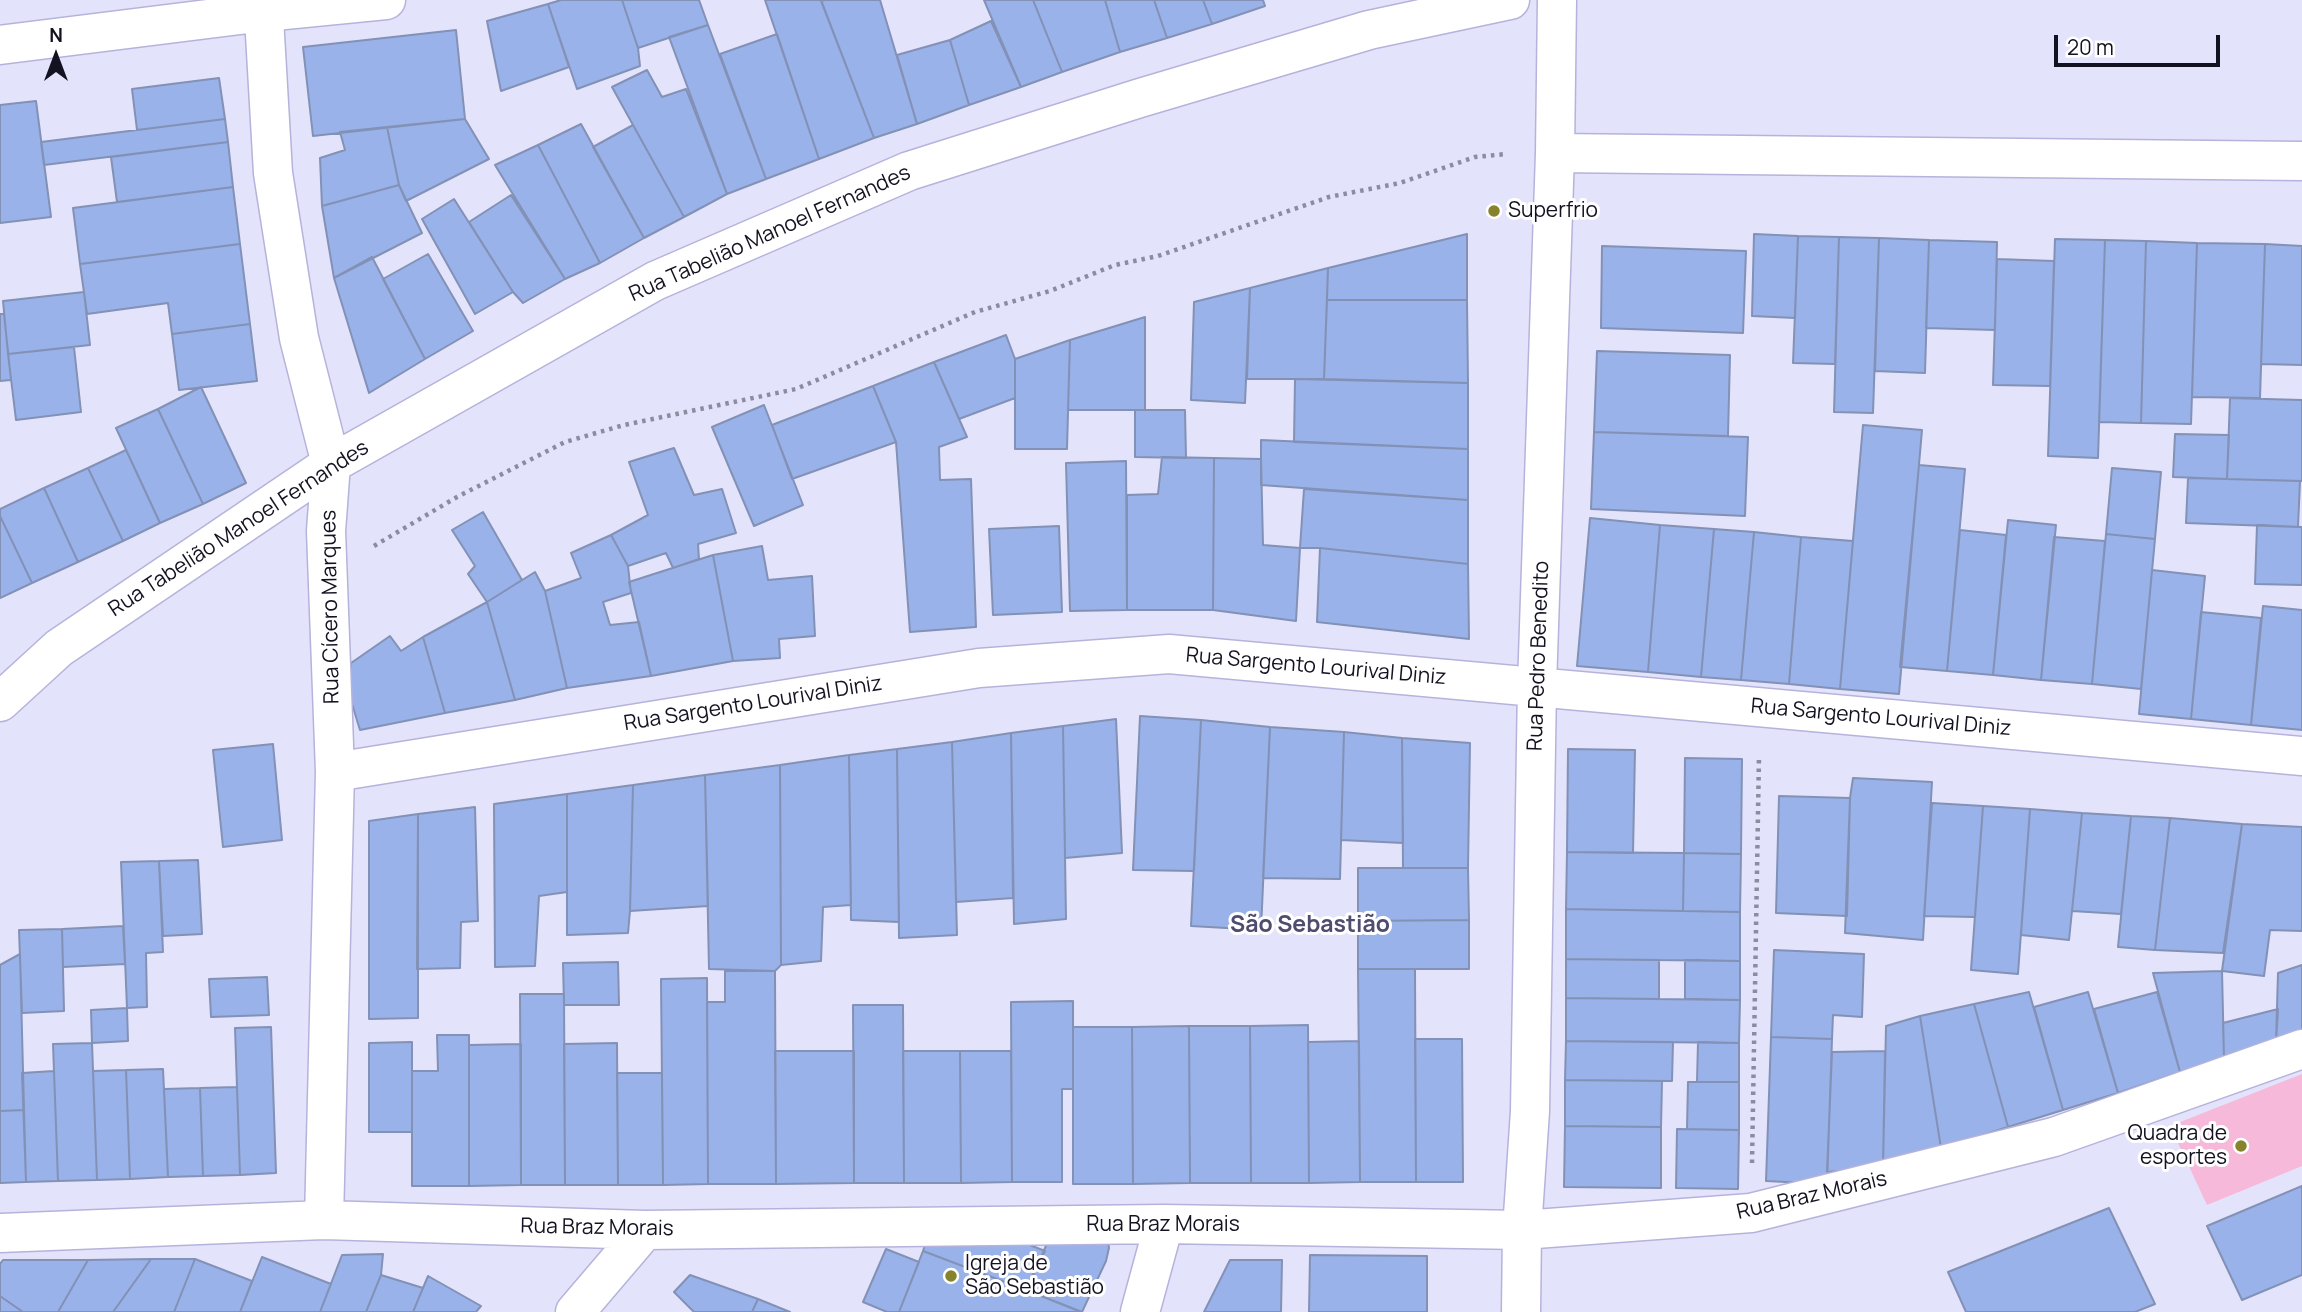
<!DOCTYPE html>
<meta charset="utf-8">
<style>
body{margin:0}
#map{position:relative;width:2302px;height:1312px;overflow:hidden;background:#e4e3fc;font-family:Manrope,sans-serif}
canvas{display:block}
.north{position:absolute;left:21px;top:21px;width:70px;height:70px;-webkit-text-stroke:5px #fff;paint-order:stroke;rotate:0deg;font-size:19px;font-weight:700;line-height:28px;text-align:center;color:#131220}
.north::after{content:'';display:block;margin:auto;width:24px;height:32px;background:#131220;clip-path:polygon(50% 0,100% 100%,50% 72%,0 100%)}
.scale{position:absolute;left:2054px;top:35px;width:166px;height:32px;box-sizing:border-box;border:4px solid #131220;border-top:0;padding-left:9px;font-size:21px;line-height:24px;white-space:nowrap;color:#131220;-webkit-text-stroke:5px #fff;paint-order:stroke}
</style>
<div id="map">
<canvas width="2302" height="1312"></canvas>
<div class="north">N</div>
<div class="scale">20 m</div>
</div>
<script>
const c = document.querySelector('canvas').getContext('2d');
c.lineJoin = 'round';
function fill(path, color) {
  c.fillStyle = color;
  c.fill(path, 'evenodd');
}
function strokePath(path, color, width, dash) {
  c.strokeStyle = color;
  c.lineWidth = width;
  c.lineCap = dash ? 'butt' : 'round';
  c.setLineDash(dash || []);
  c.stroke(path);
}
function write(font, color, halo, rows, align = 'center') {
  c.font = font + ' Manrope,sans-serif';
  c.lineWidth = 6;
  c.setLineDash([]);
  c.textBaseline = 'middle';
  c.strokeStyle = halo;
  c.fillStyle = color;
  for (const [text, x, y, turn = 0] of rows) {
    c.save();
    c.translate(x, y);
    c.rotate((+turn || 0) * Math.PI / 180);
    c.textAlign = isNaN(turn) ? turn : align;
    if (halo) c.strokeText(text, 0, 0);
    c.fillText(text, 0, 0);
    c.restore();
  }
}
fill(new Path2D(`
 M2302 1074V1166L2207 1205 2170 1126Z`), '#f6b9d9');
const building = new Path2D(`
 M561 0H622L638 48 640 66 577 89 548 4Z
 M622 0H699L708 25 638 48Z
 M765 0H821L874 138 819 159Z
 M825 0H880L917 124 874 138 821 1Z
 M984 0H1033L1062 72 1021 87Z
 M1033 0H1105L1120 52 1062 72Z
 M1105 0H1154L1167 38 1120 52Z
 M1154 0H1203L1212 24 1167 38Z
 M1203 0H1263L1265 6 1212 24Z
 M548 4 569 67 501 91 487 21Z
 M991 21 1021 87 969 105 950 40Z
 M708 25 766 179 727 194 669 37Z
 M456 30 465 119 313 136 303 47Z
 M777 34 819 159 766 179 720 54Z
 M950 40 969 105 917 124 897 55Z
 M647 70 662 97 686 89 727 194 684 217 612 87Z
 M219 78 225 119 137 130 132 89Z
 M36 101 51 217 0 223V105Z
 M225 119 228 142 44 165 41 142Z
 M465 119 489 159 406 201 399 185 387 127Z
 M581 124 644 238 600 263 538 145Z
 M633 125 684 217 644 238 593 147Z
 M387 127 399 185 322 206 320 158 345 150 340 132Z
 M228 142 233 187 117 202 111 157Z
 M538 145 600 263 565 279 495 165Z
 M399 185 422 233 334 278 322 206Z
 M233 187 240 244 80 264 73 208Z
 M511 195 565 279 523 303 513 292 469 222Z
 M454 199 513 292 475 314 422 219Z
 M1467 234V300H1327L1328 268Z
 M1754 234 1798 236 1795 318 1752 316Z
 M1798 236 1839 237 1835 364 1793 363Z
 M1839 237 1879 238 1873 413 1834 412Z
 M1879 238 1929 240 1925 373 1875 371Z
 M2055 239 2105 240 2098 458 2048 456Z
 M1929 240 1997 242 1995 330 1926 328Z
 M2105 240 2146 241 2141 423 2099 422Z
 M2146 241 2197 243 2191 424 2141 423Z
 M2197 243 2265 244 2260 398 2192 397Z
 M240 244 250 324 172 334 168 303 87 314 80 264Z
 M2265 244 2302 246V365L2261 364Z
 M1602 246 1746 251 1743 333 1601 328Z
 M428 254 473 331 425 359 383 279Z
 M372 257 425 359 369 393 334 278Z
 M1997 259 2054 261 2050 386 1993 385Z
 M1328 268 1324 379H1247L1250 288Z
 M1250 288 1245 403 1191 400 1194 302Z
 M84 292 90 345 8 354 3 301Z
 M1327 300H1467L1468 383 1324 379Z
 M0 314H4L11 380 0 381Z
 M1145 317V410H1068L1070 340Z
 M250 324 257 381 179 390 172 334Z
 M1006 335 1015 359V398L959 419 934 362Z
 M1070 340 1067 449H1015V359Z
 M74 347 81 412 16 420 8 354Z
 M1597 351 1730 355 1728 436 1594 432Z
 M934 362 967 437 939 447 940 480 971 479 976 627 910 632 896 442 873 386Z
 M1295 379 1468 383V449L1294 442Z
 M873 386 896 442 792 479 772 425Z
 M201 387 246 483 203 504 158 409Z
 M2230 398 2302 400V481L2227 479Z
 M764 405 803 505 754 526 712 427Z
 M158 409 203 504 160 523 116 428Z
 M1135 410H1185L1186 458 1135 457Z
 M1863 425 1922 430 1899 694 1840 689Z
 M1594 432 1748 437 1745 516 1591 509Z
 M2175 434 2229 435 2227 479 2173 477Z
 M1261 440 1468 449V500L1261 485Z
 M674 448 694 495 722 489 736 533 698 544 699 559 673 568 666 553 628 566 611 535 648 515 629 462Z
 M126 450 160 523 123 541 88 468Z
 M1162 457 1214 458 1213 610H1127V495L1158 494Z
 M1214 458 1261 459 1263 545 1300 548 1296 621 1213 610Z
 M1126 461 1127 610 1070 611 1066 463Z
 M1919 465 1965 469 1947 671 1900 667Z
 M88 468 123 541 78 562 44 488Z
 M2112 468 2161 472 2155 539 2106 534Z
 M2188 478 2300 481 2298 527 2186 523Z
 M44 488 78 562 32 583 0 516V509Z
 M1304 489 1468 500V564L1320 548H1300Z
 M483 512 522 580 487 602 468 574 475 566 452 530Z
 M0 516 32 583 0 598Z
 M1590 518 1660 525 1648 672 1577 666Z
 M2008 520 2056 525 2041 680 1993 675Z
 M1660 525 1714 529 1701 677 1648 672Z
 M2257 525 2302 527V585L2255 584Z
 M1059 526 1062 612 993 615 989 529Z
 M1714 529 1754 532 1741 680 1701 677Z
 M1960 530 2006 535 1993 675 1947 671Z
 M1754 532 1801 537 1789 684 1741 680Z
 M2106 534 2155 539 2141 689 2092 684Z
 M611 535 628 566 631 593 603 602 610 625 639 622 651 676 567 688 545 591 581 578 571 553Z
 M1801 537 1853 541 1840 689 1789 684Z
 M2054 537 2105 541 2092 684 2041 680Z
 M762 546 768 580 812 576 815 636 779 639 780 658 733 661 713 555Z
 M1320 548 1468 564 1469 639 1317 622Z
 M713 555 733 661 651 676 629 582Z
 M2152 570 2205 576 2191 719 2139 714Z
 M535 572 545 591 567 688 515 700 487 602Z
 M487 602 515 700 445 713 423 637Z
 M2263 606 2302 610V730L2251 725Z
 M2201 612 2261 618 2251 725 2191 719Z
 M390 636 401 651 423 637 445 713 360 730 348 691 351 663Z
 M1140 716 1201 720 1194 871 1133 870Z
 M1116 719 1122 853 1065 858 1063 726Z
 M1201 720 1270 727 1261 930 1191 926Z
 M1063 726 1066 919 1014 924 1011 733Z
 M1270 727 1344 732 1340 879 1263 878Z
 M1344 732 1402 738 1403 843 1341 840Z
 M1011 733 1013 898 956 902 952 742Z
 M1402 738 1470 743 1468 868H1403Z
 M952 742 957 935 899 938 897 749Z
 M273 744 282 840 223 847 213 750Z
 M897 749 899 922 851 920 849 755Z
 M1568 749 1635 750 1633 853 1567 852Z
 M849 755 851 905 823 907 821 961 781 965 780 765Z
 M1685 758 1742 759 1741 854 1684 853Z
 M780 765 781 965 775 971 709 969 705 775Z
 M705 775 708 906 630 911 633 785Z
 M1853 778 1932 782 1923 940 1845 933 1850 798Z
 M633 785 630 911 628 933 567 935V794Z
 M567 794V892L539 896 535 966 495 967 494 804Z
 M1779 796 1850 798 1847 916 1776 913Z
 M1932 803 1983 806 1975 917 1924 916Z
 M1983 806 2030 809 2018 974 1971 970Z
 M475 807 478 921 461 922 460 968 417 969 418 814Z
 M2030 809 2082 813 2069 940 2021 935Z
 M2082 813 2131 816 2121 914 2072 911Z
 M418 814V1018L369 1019V821Z
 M2131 816 2170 818 2155 950 2118 947Z
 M2170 818 2242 824 2223 953 2155 950Z
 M2242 824 2302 827V931L2270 930 2264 976 2222 971Z
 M1567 852 1684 853 1683 911 1566 909Z
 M1684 853 1741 854 1740 912 1683 911Z
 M198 860 202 934 163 936 159 861Z
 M159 861 163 952 146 953 147 1007 127 1008 121 862Z
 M1358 868H1468L1469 920 1358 921Z
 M1566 909 1740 912V961L1566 959Z
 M1469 920V969H1358V921Z
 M123 926 125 964 63 967 62 929Z
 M62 929 64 1011 22 1013 19 930Z
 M1774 950 1864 954 1862 1017 1833 1015 1832 1039 1771 1037Z
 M20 954 24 1110 0 1111V965Z
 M1566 959 1659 960V999L1566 998Z
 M1685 960 1740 961V1000L1685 999Z
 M618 962 619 1005H564L563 963Z
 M2302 965V1033L2276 1042 2278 973Z
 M1358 969H1415L1416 1182H1360Z
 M725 971H775L776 1184H708L707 1002H725Z
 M2222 971 2224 1058 2180 1072 2153 973Z
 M267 977 269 1015 211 1017 209 979Z
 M707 978 708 1184 663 1185 661 979Z
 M2029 992 2063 1110 2008 1127 1974 1004Z
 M2088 992 2118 1093 2063 1110 2034 1007Z
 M2157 992 2180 1072 2118 1093 2094 1009Z
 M520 994H564L565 1185H521Z
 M1566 998 1740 1000 1739 1043 1566 1041Z
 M1073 1001V1089H1062V1182H1012L1011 1002Z
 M1974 1004 2008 1127 1941 1148 1920 1016Z
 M853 1005H903L904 1183H854Z
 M127 1008 128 1041 92 1043 91 1010Z
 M2278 1009 2276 1042 2224 1058 2223 1023Z
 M1920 1016 1941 1148 1883 1167 1886 1026Z
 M1308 1025 1309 1183H1251L1250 1026Z
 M1189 1026H1250L1251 1183H1190Z
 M1189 1026 1190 1183 1133 1184 1132 1027Z
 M271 1027 276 1173 240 1175 235 1028Z
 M1073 1027H1132L1133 1184H1073Z
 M437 1035H469V1186H412V1071H438Z
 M1771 1037 1832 1039 1827 1184 1766 1181Z
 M1415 1039H1462L1463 1182H1416Z
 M1359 1041 1360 1182 1309 1183 1308 1042Z
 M1566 1041 1673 1042 1672 1081 1565 1080Z
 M412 1042V1132H369V1043Z
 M1698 1042 1739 1043V1082H1697Z
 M92 1043 97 1180 58 1181 53 1044Z
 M617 1043 618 1185H565L564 1044Z
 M521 1044V1185L469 1186V1045Z
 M775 1051H854V1183L776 1184Z
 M903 1051H960L961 1183H904Z
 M960 1051H1011L1012 1182 961 1183Z
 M1885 1051 1883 1167 1827 1172 1832 1052Z
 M163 1069 168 1177 130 1179 126 1070Z
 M126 1070 130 1179 97 1180 93 1071Z
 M54 1071 58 1181 26 1182 22 1073Z
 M617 1073H662L663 1185H618Z
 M1565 1080 1662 1081 1661 1127 1565 1126Z
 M1688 1082H1739V1130L1687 1129Z
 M237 1087 240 1175 203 1176 200 1088Z
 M200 1088 203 1176 168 1177 164 1089Z
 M24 1110 26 1182 0 1183V1111Z
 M1565 1126 1661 1127V1188L1564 1187Z
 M1677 1129 1739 1130 1738 1189 1676 1188Z
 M2302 1186V1275L2242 1300 2207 1226Z
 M2109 1208 2155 1304 2135 1312H1966L1948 1272Z
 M1004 1235 1045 1251 1026 1290 923 1251 928 1236Z
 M1050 1237 1108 1241 1109 1248 1106 1261 1082 1312 1026 1290Z
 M886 1249 919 1262 899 1312H887L863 1302Z
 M923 1251 1026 1290 1081 1312H899Z
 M383 1254 381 1275 366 1312H320L342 1255Z
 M1310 1255 1427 1256V1312H1309Z
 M262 1257 331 1284 320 1312H240Z
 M151 1259 113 1312H58L88 1260Z
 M151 1259H195L174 1312H113Z
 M195 1259 252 1281 240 1312H174Z
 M3 1260H88L58 1312H23L0 1296V1264Z
 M1230 1260H1282L1281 1312H1204Z
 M381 1275 423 1288 413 1312H366Z
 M690 1275 758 1299 752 1312H694L674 1292Z
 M428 1276 481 1306 476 1312H413Z
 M0 1296 23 1312H0Z
 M758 1299 790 1312H752Z`);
fill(building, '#9ab2ea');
strokePath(building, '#8291b5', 2);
const minor = new Path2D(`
 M263 0 273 173 299 338 331 464 326 531 335 772 324 1220
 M0 45 264 12 386 0
 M1555 153 2302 161
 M0 702 59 648 331 464 655 281 909 171 1140 98 1369 30 1510 0
 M335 772 979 668 1169 654 2302 756
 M0 1233 324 1220 645 1230 1164 1224 1522 1230 1751 1213 2054 1137 2302 1049
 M575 1312 645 1230
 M1140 1312 1164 1224
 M1521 1312 1522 1230 1530 1111 1537 686 1555 153 1557 0`);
strokePath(minor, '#b5b3db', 41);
strokePath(new Path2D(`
 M374 546 457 497 565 442 624 425 796 389 975 312 1050 291 1115 265 1158 256 1329 197 1400 183 1475 157 1506 154
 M1752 1163 1759 755`), '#8c8b9f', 4.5, [3.5, 5]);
strokePath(minor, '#fff', 38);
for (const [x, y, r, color] of [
 [1494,211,7,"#87832c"],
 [2241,1146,7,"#87832c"],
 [951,1276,7,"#87832c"]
]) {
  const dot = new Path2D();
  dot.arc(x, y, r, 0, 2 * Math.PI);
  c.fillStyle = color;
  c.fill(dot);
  strokePath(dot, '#fff', 2.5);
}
write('21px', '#131220', '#fff', [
 ["Superfrio",1508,211],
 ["Quadra de",2227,1134,"right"],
 ["esportes",2227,1158,"right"],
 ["Igreja de",965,1264],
 ["São Sebastião",965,1288]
], 'left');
write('21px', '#131220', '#fff', [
 ["Rua Tabelião Manoel Fernandes",770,234,-24],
 ["Rua Tabelião Manoel Fernandes",239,529,-33],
 ["Rua Cícero Marques",331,607,-91],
 ["Rua Pedro Benedito",1539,656,-88],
 ["Rua Sargento Lourival Diniz",1316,667,5],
 ["Rua Sargento Lourival Diniz",753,704,-9],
 ["Rua Sargento Lourival Diniz",1881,718,5],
 ["Rua Braz Morais",1812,1196,-13],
 ["Rua Braz Morais",1163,1225],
 ["Rua Braz Morais",597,1228,1]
]);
write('bold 23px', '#4f4d6f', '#fff', [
 ["São Sebastião",1310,926]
]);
</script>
